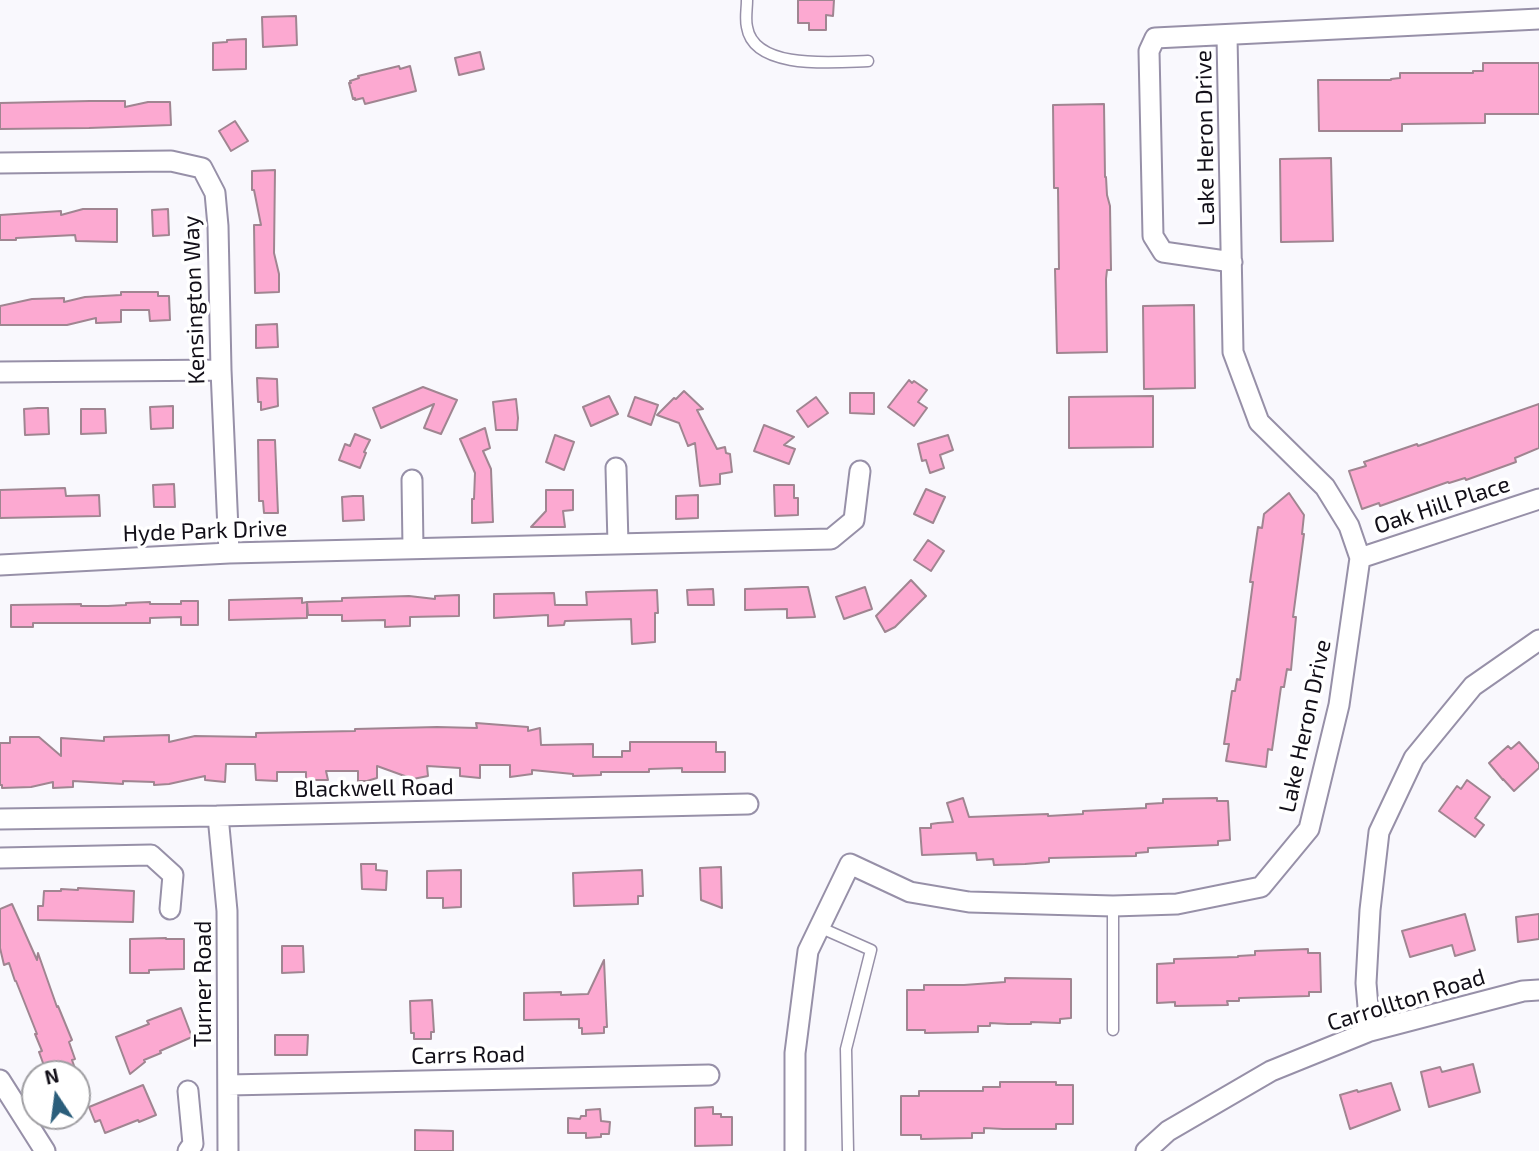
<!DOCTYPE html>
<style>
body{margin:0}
#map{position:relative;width:1539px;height:1151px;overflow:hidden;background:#f9f8fd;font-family:"Exo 2",sans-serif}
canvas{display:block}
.north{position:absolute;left:21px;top:1060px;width:70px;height:70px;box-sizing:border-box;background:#fff;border:2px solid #a09fa3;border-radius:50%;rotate:347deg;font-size:19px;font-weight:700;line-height:28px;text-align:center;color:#120f18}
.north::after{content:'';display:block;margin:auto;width:24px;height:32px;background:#2b5e7b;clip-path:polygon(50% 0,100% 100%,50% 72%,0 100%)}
</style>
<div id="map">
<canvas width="1539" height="1151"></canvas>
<div class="north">N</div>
</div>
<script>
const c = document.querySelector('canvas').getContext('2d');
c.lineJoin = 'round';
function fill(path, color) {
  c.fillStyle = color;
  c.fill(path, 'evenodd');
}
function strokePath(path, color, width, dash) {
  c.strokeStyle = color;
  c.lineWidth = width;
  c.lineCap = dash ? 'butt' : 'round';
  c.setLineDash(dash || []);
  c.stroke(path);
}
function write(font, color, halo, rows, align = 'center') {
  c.font = font + ' "Exo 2",sans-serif';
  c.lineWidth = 7;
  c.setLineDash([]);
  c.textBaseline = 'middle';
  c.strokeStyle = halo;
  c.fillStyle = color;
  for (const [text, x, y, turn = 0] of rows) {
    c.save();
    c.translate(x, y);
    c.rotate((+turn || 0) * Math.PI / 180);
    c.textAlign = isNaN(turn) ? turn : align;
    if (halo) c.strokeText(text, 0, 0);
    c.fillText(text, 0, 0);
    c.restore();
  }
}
const building = new Path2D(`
 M798 0H834L833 16 826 15V30H809V23H798Z
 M296 16 297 45 263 47 262 17Z
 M246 39V69L213 70V43L227 42V40Z
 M480 52 484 69 459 75 455 58Z
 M1483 63H1539V114H1485V123L1402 124V131H1319L1318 80H1391V79L1400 78V73H1473V71H1483Z
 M399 66 400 69 410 66 416 91 365 104 363 98 355 100V98L353 99 349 83H351L350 81 359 78 358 76Z
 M90 101H125V107L148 102H170L171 125 89 128 0 129V103Z
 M1104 104 1105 177H1106L1107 195 1110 206 1111 270H1107L1106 279 1107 352 1057 353 1055 269H1059L1058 188H1054L1053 105Z
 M235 121 248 141 231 151 219 131Z
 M1331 158 1333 241 1281 242 1280 159Z
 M275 170 274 253 279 274V292L255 293 254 225H261L254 190H252V171Z
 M83 209H117V242L76 241 75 235 16 238V240H0V215L61 211V215Z
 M168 209 169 235 153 236 152 210Z
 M121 292H158V296H169L170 320 150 321 149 310H121V322L96 323V318L67 325H0V306L32 299 64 298V302L85 297 121 295Z
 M1194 305 1195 388 1144 389 1143 306Z
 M277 324 278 347 256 348V325Z
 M257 378 277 379 278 406 261 410V402H258Z
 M909 380 912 383 914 381 927 390 918 402 927 408 914 426 888 407Z
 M423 387 457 400 441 434 424 428 434 404 381 428 373 408Z
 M684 391 703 409 697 410 717 449 725 447 726 453 730 454 732 472 720 474V484L700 486 695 443 688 446 679 423 657 415 674 398 676 399Z
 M850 393H874V414L850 413Z
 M609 396 618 414 591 426 583 407Z
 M1153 396V447L1069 448V397Z
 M635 397 658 405 651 425 628 416Z
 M816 397 828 413 808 427 797 411Z
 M516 399 518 418 517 430H496L493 402Z
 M1539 404V448L1515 458 1516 462 1466 480 1465 478 1449 483 1448 482 1380 506 1379 503 1362 509 1349 471 1366 466 1364 462 1417 444 1418 446Z
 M173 406V428L151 429 150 407Z
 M38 408H48L49 434 25 435 24 409Z
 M81 409H105L106 433 81 434Z
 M764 425 794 437 784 445 795 449 789 464 754 451Z
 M485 428 490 448 483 451 491 469 493 522 472 523V499H474L475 473 460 439Z
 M355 434 370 440 364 452 366 453 360 468 339 460 345 444 350 446Z
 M555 435 574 442 564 470 546 462Z
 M948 435 953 450 940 455 944 468 930 473 926 460 922 461 918 444Z
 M258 440H275L278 513H264L263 501H259Z
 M174 484 175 507H154L153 485Z
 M774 485H794V498H798V515L775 516Z
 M65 488 66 496 99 495 100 516 0 518V490Z
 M926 489 945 497 933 523 914 514Z
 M546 490H573V510L563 511 565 527H531L546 511Z
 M1289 493 1304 515 1302 534H1304L1293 617H1296L1291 670 1287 669 1284 687H1281L1272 750 1268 749 1266 767 1226 761 1229 744H1224L1228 718 1232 691H1235L1237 679 1240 680 1253 582H1250L1258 527 1262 528 1264 514Z
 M698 495V518L676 519V496Z
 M353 496H363L364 520 343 521 342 497Z
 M928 540 944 551 931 571 914 560Z
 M911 580 926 596 895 627 885 632 876 616Z
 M802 587H808L815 617 787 618V609L745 610V589Z
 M865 587 872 609 844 619 836 597Z
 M713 589 714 605H688L687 590Z
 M657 590 658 613H655V642L632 644 631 619 565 621 564 625 548 626V615L494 618V594L554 593 555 605H587L586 592Z
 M459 595V616L410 617V626L385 627V620L342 621V615H308L307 602 342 601V598L409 596 435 599V596Z
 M302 598V603L307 602V618L229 620V600Z
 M181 601H198V625H181V617L150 618V623H33V627H11V605L81 604V606H108L126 605V603L150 602V604H181Z
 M476 723 528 727V731L540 728 541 745 593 744V757H622V751H630V742H716V752H725V772H682V768L649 769V772H601V775L573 776V774L532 770V774L510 777V765H480V778L460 776V768L427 766 428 776 413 779 377 766V778L367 781H358V771H326L328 780H306V772H277V781L256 780 255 764H226L225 782 205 780V776L169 784 154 785V782L123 781V784L73 781V787L53 788V782L31 787 2 788V785H0V743H10V737H39L61 756V738L104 741V737L169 735V742L195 736 256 737V733L355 731V729L437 727 477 728Z
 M1519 742 1539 764V768L1514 791 1503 779V780L1489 763 1508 746 1511 749Z
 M1467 780 1490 797 1475 818 1484 825 1475 837 1439 811 1457 786 1461 789Z
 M963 798 969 817 1048 814V816L1083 814V811L1146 808V804L1163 803V799L1217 798V801H1228L1230 840 1218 841V845L1148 848V852L1136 853V856L1049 858V862L1025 864 994 865 993 859 977 860 976 853 922 855 920 828H931V824L938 823 953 822 947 803Z
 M361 864H376V870L387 871 386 890 362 889Z
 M721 867 722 908 701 900 700 868Z
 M461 870V907L443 908V898H427V871Z
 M642 870 643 896H638V904L574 906 573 873Z
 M78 888 134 891 133 922 38 920V906H43L44 891H61V889L78 890Z
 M12 904 37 960 38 953 57 1007 58 1006 72 1040 69 1042 75 1059 72 1060 77 1074H47L39 1052 42 1051 35 1034H37L16 981H15L9 963 4 965 0 948V909Z
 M1465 914 1475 950 1455 956 1452 945 1410 957 1402 931Z
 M1539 914V939L1518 942 1516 917Z
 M166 938V939H184V969L149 970V973H130V939Z
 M282 946H303L304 972 282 973Z
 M1308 949V953H1320L1321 992H1309V996L1239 998V1001H1227L1228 1005 1175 1006V1002L1157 1003V964L1174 963V959L1238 957V956L1255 955V951Z
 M604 960 607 1027H604V1033L582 1034V1028H579V1019L524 1020V993L561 992V995L588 994Z
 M1005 978 1071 979V1018L1060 1019V1023L1031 1022V1024H1008L990 1023V1026H978V1032L925 1033V1030H907V990H924V985H964L1005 982Z
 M432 1000 434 1032H431V1039H414V1033H411L410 1001Z
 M181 1008 192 1037 160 1051 161 1053 144 1060 145 1062 130 1074 116 1037 149 1024 147 1021Z
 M275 1035H308L307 1055H275Z
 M1473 1064 1480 1092 1429 1107 1421 1072 1440 1067 1442 1072Z
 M1000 1082H1056V1085H1073V1124H1056V1129H1003L984 1128V1133H972V1138L921 1139V1135H901V1096H919V1091H983V1087H1000Z
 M1391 1083 1400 1110 1350 1129 1340 1095 1357 1090 1358 1092Z
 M143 1085 156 1115 139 1122 138 1120 105 1133 100 1120 95 1122 89 1107Z
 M713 1107V1114H721V1117H732V1145L695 1146V1108Z
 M600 1109 601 1121 610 1122 609 1134H601V1137L586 1138V1133H568V1118L580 1119 581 1116H586V1110Z
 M415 1130 453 1131V1151H415Z`);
fill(building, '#fca9d1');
strokePath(building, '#a08591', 2);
const lane = new Path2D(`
 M747 0C747 9 745 19 747 27 754 71 836 62 868 61
 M1113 906V1030
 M819 927 871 950 846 1049 848 1151`);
const street = new Path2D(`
 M0 163 171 161 202 168 215 193 218 226 221 370 229 553
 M1232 262 1163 252 1153 236 1149 51 1155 38 1539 19
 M0 372 221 370
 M616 468 618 544
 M412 480 413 548
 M1360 558 1539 499
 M0 565 229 553 831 539 854 520 860 471
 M218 816 227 911 228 1151
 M0 819 218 816 748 804
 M0 858 151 855 173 875 170 909
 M1370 1031 1366 983 1370 910 1379 832 1414 758 1473 686 1539 640
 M0 1080 45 1151
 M228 1085 709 1075
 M188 1151 193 1144 188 1091
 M795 1151V1053L808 951 850 864 910 892 969 902 1113 906 1177 904 1261 887 1309 829 1339 705 1360 558 1349 526 1325 487 1259 422 1233 352 1227 36
 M1146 1151 1168 1131 1271 1071 1370 1031 1523 991 1539 990`);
strokePath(lane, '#9790a8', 13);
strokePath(street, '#9790a8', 23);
strokePath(lane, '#fff', 10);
strokePath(street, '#fff', 19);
write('23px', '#120f18', '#fff', [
 ["Lake Heron Drive",1205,138,-91],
 ["Kensington Way",194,300,-92],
 ["Oak Hill Place",1442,505,-18],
 ["Hyde Park Drive",205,531,-2],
 ["Lake Heron Drive",1305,726,-78],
 ["Blackwell Road",374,788,-1],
 ["Turner Road",203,984,-90],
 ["Carrollton Road",1406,1000,-17],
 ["Carrs Road",468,1055,-1]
]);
</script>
